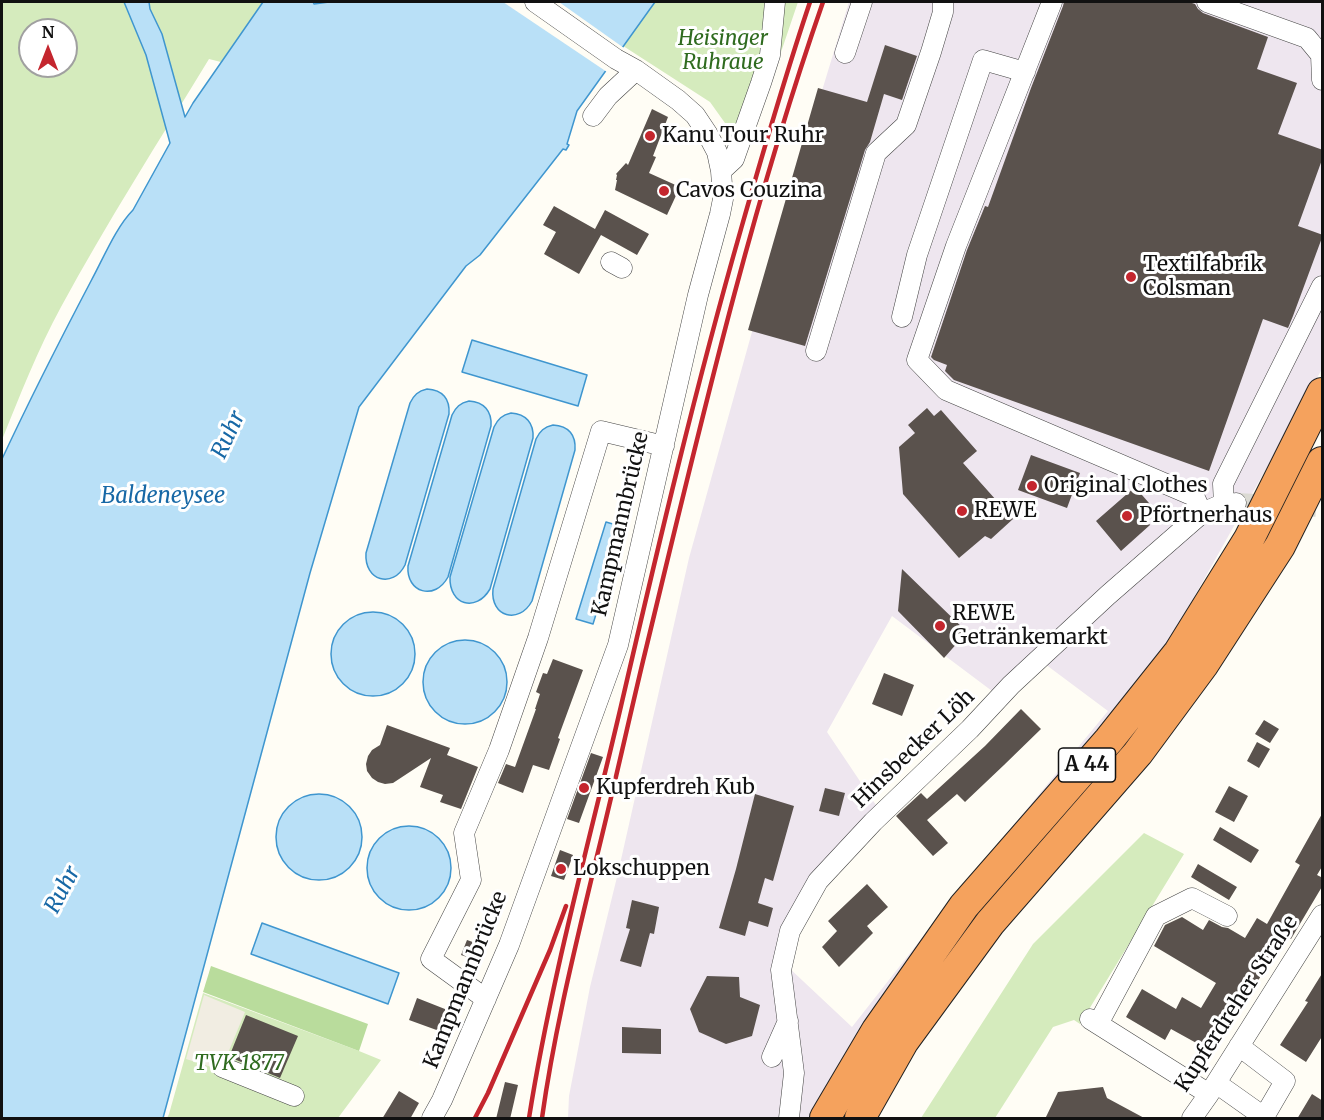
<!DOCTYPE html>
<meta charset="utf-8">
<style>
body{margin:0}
#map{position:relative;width:1324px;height:1120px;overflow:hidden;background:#fffdf5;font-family:Merriweather,serif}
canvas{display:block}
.frame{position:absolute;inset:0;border:3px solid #111;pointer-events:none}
.north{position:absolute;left:18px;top:18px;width:60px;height:60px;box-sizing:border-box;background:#fff;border:2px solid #a0a0a0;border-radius:50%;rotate:0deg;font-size:16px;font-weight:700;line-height:24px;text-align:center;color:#111}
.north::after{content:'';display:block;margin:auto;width:21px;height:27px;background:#c4262e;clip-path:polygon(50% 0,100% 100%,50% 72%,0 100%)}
</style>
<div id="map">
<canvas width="1324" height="1120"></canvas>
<div class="frame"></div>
<div class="north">N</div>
</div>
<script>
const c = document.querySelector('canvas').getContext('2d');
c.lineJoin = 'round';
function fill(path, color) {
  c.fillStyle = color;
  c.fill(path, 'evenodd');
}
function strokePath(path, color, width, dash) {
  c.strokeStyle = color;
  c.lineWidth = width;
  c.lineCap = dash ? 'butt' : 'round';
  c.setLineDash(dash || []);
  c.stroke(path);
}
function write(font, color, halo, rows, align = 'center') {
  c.font = font + ' Merriweather,serif';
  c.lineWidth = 6;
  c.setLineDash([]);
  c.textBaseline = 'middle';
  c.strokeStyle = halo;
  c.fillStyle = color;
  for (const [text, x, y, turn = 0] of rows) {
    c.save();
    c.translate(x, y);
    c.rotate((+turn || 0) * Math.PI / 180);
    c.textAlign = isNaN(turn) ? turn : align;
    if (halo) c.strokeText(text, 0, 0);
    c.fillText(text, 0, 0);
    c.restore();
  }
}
fill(new Path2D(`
 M849 2H1322V369L1156 665 960 904 857 1034 814 1118H568L569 1096 590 987 618 873 689 558 789 199ZM892 616 1008 703 1045 664 1108 711 954 897 852 1027 787 966 796 928 819 886 884 817 827 732Z`), '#eee6ef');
fill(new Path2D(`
 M2 2H263L221 62 209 59C159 141 107 222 61 307 38 349 20 395 2 440ZM30 30H66V66H30Z
 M555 2H798L760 114 748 132 725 123 710 102Z
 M1144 833 1184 854 1080 1024 1074 1020 1053 1027 995 1118H921L1033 944Z
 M203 993 359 1051 381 1060 338 1118H167L169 1114Z`), '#d5ebbd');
fill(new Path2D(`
 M211 966 368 1024 359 1051 203 992Z`), '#b9dc9c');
fill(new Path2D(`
 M204 995 245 1012 221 1070 186 1059Z`), '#f1ede2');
const water = new Path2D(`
 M124 2H149L150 9 162 34 185 117 193 103 263 2H313L314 4 329 2H655L577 111 567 144 569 145 566 150 563 149 480 255 466 266 359 407 310 573 163 1118H2V459C30 399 60 340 91 281 103 259 116 227 133 210L170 143 146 55Z
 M472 340 587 375 578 406 462 372Z
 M427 389C443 390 450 399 449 414L405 565C393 589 364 581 366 553L410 403C414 395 418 391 427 389Z
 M469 401C484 402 492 411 491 426L448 577C435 601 406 593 408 566L452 415C456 407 460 403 469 401Z
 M511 413C526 414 534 423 533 438L490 589C476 613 449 605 450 577L494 427C498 419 502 415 511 413Z
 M553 425C569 426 576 435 575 450L532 601C519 625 490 617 493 589L536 439C540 431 544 427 553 425Z
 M606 522 623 527 593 624 576 619Z
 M331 654a42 42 0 1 1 84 0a42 42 0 1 1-84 0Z
 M423 682a42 42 0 1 1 84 0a42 42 0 1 1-84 0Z
 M276 837a43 43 0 1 1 86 0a43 43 0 1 1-86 0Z
 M367 868a42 42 0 1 1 84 0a42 42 0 1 1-84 0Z
 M262 923 399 973 388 1004 251 954Z`);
fill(water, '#b9e0f7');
strokePath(water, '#3f96cf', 1.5);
fill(new Path2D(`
 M503 2H559L624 48 607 72Z`), '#fffdf5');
fill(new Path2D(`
 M1064 2H1189L1195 4 1198 9 1203 13 1268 37 1257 69 1297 83 1278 134 1323 150V157L1298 226 1323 235 1293 316 1288 328 1263 319 1209 471 954 380 945 371 947 365 934 360 931 357 967 250 985 206 988 207 1031 88 1063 6Z
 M885 45 917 56 902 100 884 94 870 142 865 150 805 346 748 330 818 88 867 102Z
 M652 109 668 117 653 156 656 157 649 173 680 187 667 215 615 190 617 180H616L617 175 616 174 626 163 628 165Z
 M554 206 595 229 605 210 649 234 637 255 601 235 579 274 544 254 556 232 543 225Z
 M927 408 934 416 941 410 977 451 963 463 1013 519 991 539 985 536 959 558 903 494 899 447 915 433 908 425Z
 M1031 455 1080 473 1067 508 1018 490Z
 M1135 487 1156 511 1146 520 1150 525 1121 551 1096 521Z
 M902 569 967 632 944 658 898 611Z
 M553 659 583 670 558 738 560 739 549 770 533 765 523 793 498 783 506 764 515 767 536 709H535L540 694 536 692 543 673 547 674Z
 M884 673 914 685 902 716 872 704Z
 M1021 709 1041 729 1004 765 965 802 957 794 927 820 948 843 933 856 896 816 921 793 927 799 985 746Z
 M1264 720 1279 729 1270 743 1255 734Z
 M387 725 450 748 447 755 478 767 461 809 440 802 443 795 420 787 431 758 393 783 385 784 378 782 372 778 367 771 366 764 368 756 372 750 380 745Z
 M1257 742 1270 749 1259 768 1247 761Z
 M591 753 603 757 579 823 567 819Z
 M1229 786 1248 796 1234 822 1215 812Z
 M825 788 845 793 839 816 819 811Z
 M755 794 794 806 773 881 765 878 758 903 773 908 768 927 749 921 745 936 719 928 736 869Z
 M1323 812V865L1317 875 1323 878V885L1291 939 1285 936 1244 1004 1238 1000 1209 1050 1171 1029 1165 1040 1126 1017 1142 989 1176 1009 1182 997 1201 1008 1216 983 1154 946 1165 925 1182 917 1203 930 1209 920 1222 927 1228 928 1245 938 1257 918 1267 924 1300 865 1295 862Z
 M1220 827 1259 850 1251 863 1213 840Z
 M560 850 573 855 564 880 551 876Z
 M1198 864 1237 887 1229 900 1191 877Z
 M867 884 888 907 867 926 873 933 839 967 822 947 837 931 828 921Z
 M632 900 659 907 654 934 650 933 641 967 620 961 630 929 626 928Z
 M467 940 487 947 482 962 461 955Z
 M1323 972V1035L1306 1062 1280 1045 1308 1002 1305 1001Z
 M707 976 739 977 740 997 760 1005 752 1036 726 1044 699 1032 690 1009Z
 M417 998 450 1011 442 1032 409 1020Z
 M246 1015 298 1036 280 1078 229 1057Z
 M622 1027 661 1029V1054L622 1053Z
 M505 1082 518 1085 510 1119H496Z
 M1103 1087 1107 1098 1146 1119H1045L1058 1092Z
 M399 1091 419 1103 410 1119H382Z
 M1312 1094 1323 1101V1119H1297Z`), '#5a524d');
strokePath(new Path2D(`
 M1236 503 1322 507`), '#dbdad3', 20, [20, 10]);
const minor = new Path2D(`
 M1052 2 956 246 917 360 946 390 1194 496 1202 513
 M1207 2 1307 38 1321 55 1322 80
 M845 53 862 2
 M593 116 608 96 636 70
 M721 171 734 159 761 83 770 55 775 2
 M611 262 622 268
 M902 317 917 255 983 60 1025 72
 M816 351 876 153 906 125 931 52 943 12V2
 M1224 505 1223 484 1322 286
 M486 999 431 959 471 880 464 833 499 750 538 638 601 431 664 446
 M1090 1019 1209 1094
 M1098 1024 1156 916 1192 898 1227 916
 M772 1057 788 1021
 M222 1067 294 1096
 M1216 1083 1264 1117 1285 1081 1239 1046
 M432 1118 442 1100 509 945 618 645 698 295 720 214 723 199 721 171 717 152 707 133 695 115 678 100 636 70 616 59 535 2
 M789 1118 794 1073 781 970 790 931 818 881 873 822 970 729 1011 685 1108 595 1202 513 1218 506 1236 503
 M1192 1118 1209 1094 1322 915`);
const highway = new Path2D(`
 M825 1118 877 1030 964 906 1109 740 1179 652 1249 539 1322 393
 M860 1118 903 1042 990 923 1138 753 1203 665 1280 546 1322 462`);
strokePath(minor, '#444', 21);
strokePath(highway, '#222', 32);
strokePath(minor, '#fff', 20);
strokePath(highway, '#f5a25d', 30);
strokePath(new Path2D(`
 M475 1118 488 1093 550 950 566 906
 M529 1118C551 979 589 843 621 706 658 546 696 386 741 229 763 152 785 76 810 2
 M542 1118C554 1032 575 948 595 864 612 796 627 728 643 661 697 439 748 217 823 2`), '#c4262e', 4.5);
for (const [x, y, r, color] of [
 [650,136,6,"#c4262e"],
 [664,191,6,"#c4262e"],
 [1131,277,6,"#c4262e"],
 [1032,486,6,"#c4262e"],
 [962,511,6,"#c4262e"],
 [1127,516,6,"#c4262e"],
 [940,626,6,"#c4262e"],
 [584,788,6,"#c4262e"],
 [561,869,6,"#c4262e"]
]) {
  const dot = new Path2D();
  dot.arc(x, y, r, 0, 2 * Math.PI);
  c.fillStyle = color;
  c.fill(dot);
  strokePath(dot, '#fff', 2);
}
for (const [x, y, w] of [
 [1087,765,57]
]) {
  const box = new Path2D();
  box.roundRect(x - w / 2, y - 17, w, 34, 4.5);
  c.fillStyle = '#fff';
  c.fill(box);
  strokePath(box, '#111', 1.5);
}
write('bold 20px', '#111', null, [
 ["A 44",1087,765]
]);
write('italic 21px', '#2f6b1f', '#fff', [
 ["Heisinger",723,39],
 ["Ruhraue",723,63],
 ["TVK 1877",239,1064]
]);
write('21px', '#111', '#fff', [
 ["Kanu Tour Ruhr",662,136],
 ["Cavos Couzina",676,191],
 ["Textilfabrik",1143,265],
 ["Colsman",1143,289],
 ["Original Clothes",1044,486],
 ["REWE",974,511],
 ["Pförtnerhaus",1139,516],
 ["REWE",952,614],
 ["Getränkemarkt",952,638],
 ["Kupferdreh Kub",596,788],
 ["Lokschuppen",573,869]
], 'left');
write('21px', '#111', '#fff', [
 ["Kampmannbrücke",621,524,-77],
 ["Hinsbecker Löh",914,749,-44],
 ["Kampmannbrücke",466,980,-68],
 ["Kupferdreher Straße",1237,1004,-57]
]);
write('italic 22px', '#1768a6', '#fff', [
 ["Ruhr",229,435,-65],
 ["Baldeneysee",163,497],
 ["Ruhr",63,890,-62]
]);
</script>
